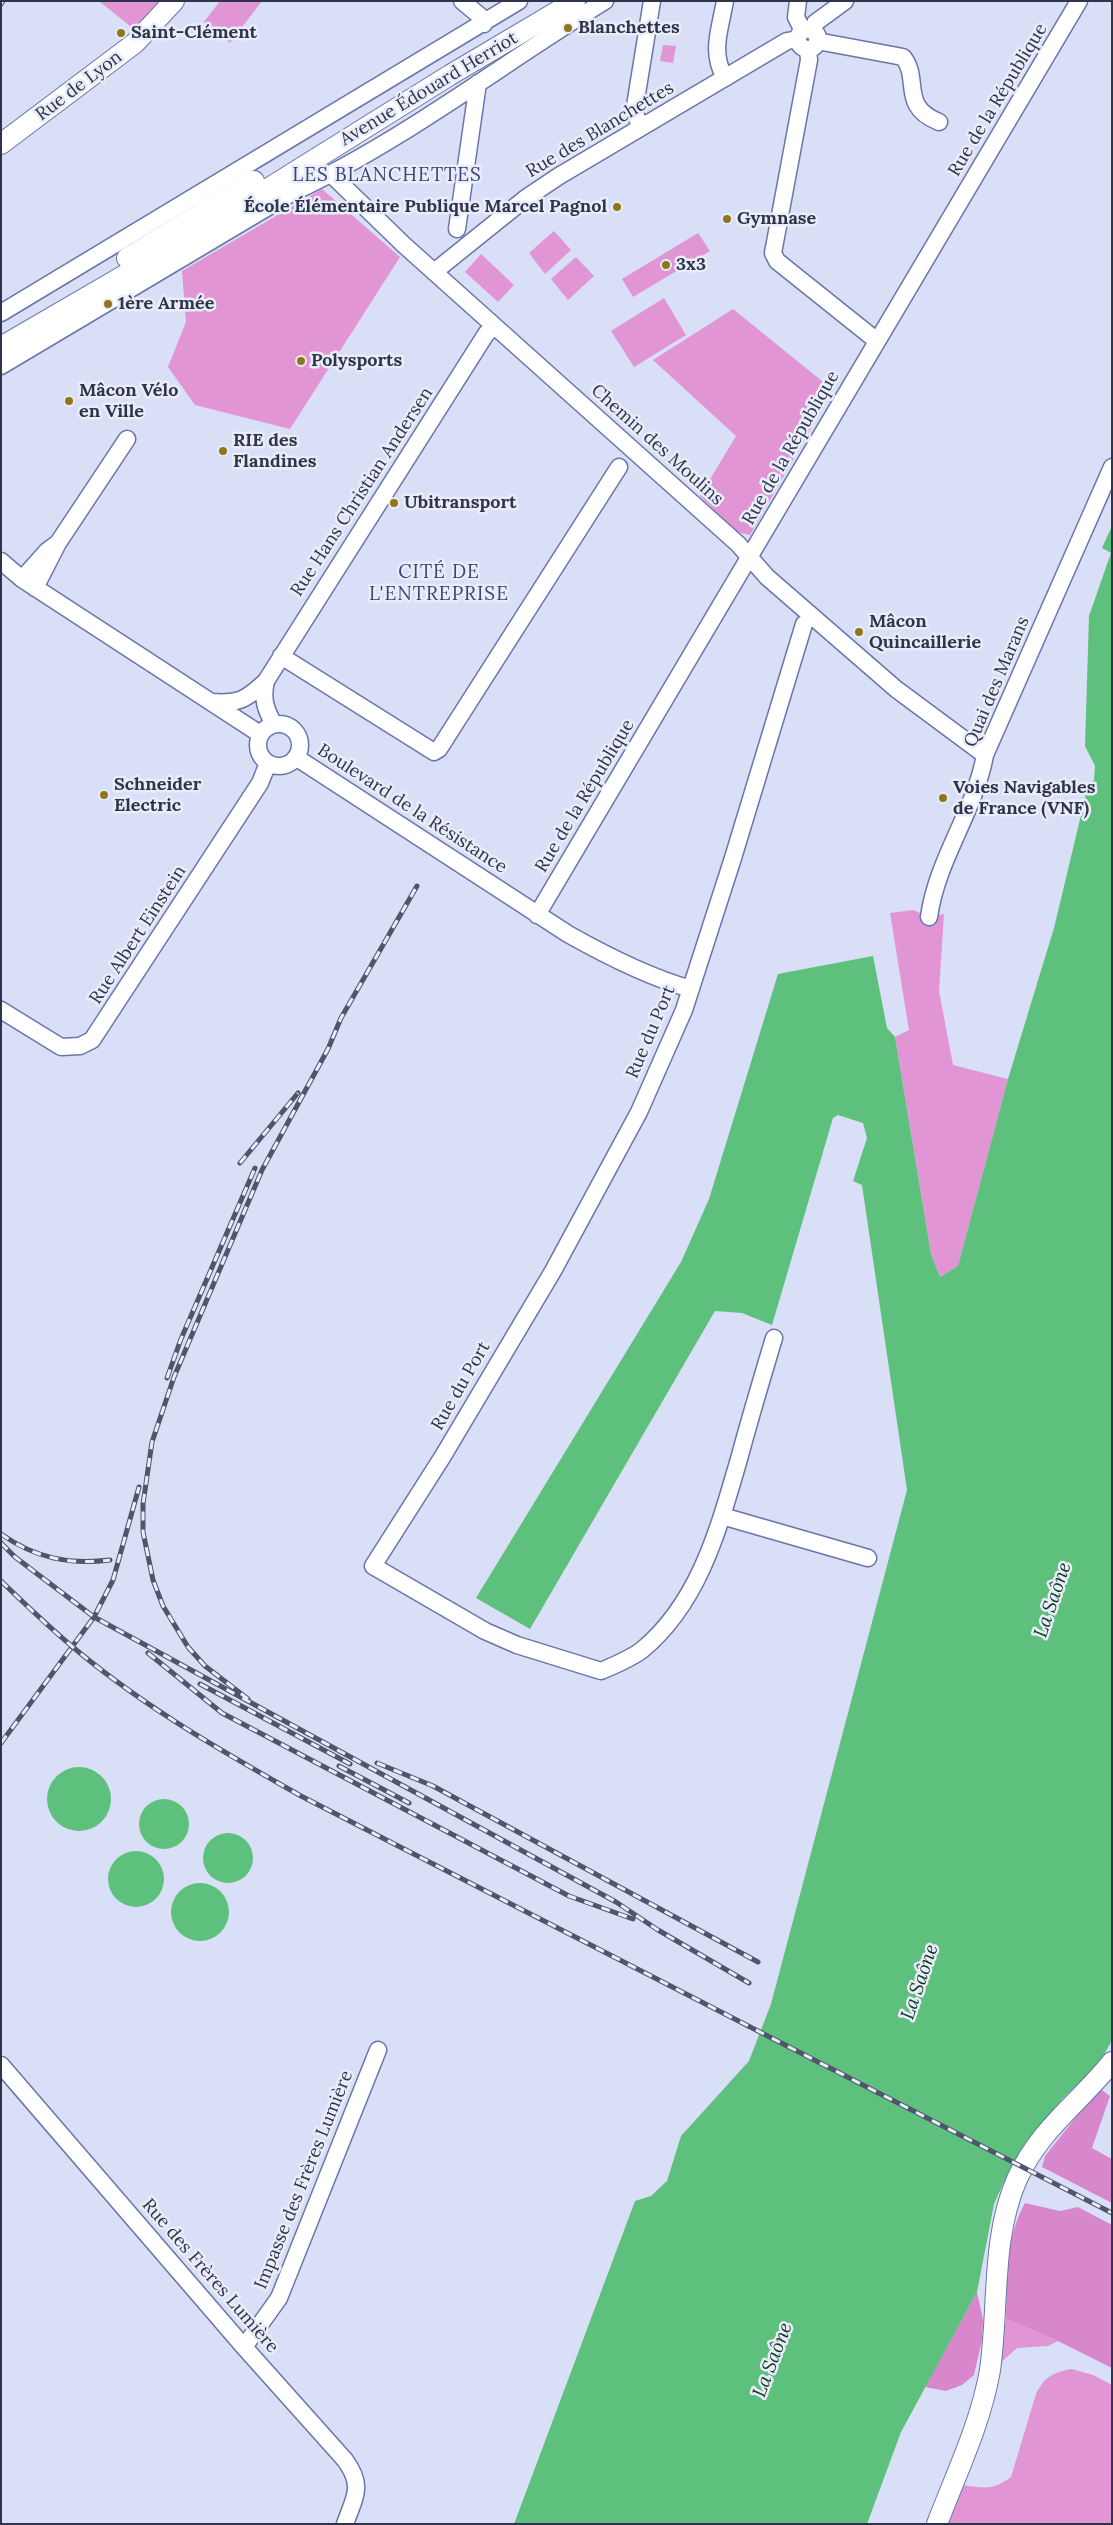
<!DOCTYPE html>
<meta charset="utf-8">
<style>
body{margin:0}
#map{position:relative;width:1113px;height:2525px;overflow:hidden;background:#d8dff6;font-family:Lora,serif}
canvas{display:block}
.frame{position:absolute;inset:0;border:2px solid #2e344a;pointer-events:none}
</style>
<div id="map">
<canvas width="1113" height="2525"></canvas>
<div class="frame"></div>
</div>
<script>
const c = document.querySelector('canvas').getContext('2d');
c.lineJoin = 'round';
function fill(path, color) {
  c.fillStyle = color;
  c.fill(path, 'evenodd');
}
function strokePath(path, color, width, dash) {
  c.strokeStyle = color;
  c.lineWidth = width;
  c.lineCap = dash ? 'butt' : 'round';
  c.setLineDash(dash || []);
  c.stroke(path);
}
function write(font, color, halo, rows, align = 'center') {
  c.font = font + ' Lora,serif';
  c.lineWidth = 5;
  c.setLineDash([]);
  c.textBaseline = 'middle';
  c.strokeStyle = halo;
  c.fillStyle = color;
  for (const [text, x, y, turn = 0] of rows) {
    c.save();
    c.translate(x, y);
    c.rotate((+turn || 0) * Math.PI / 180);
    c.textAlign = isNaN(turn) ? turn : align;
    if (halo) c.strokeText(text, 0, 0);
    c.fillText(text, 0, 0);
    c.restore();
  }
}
fill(new Path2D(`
 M99 1H161L141 24 130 26Z
 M220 1H262L230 43 204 22Z
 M663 45 676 46 673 63 660 61Z
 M322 189 400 257 290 429 195 405 168 367 186 322 182 271Z
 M554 231 571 250 545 274 529 253Z
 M698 233 710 251 633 297 622 279Z
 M481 254 514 285 498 302 465 272Z
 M576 257 594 276 568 300 551 279Z
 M664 298 686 335 634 367 611 331Z
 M733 309 833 390 750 535 737 532 700 496 736 436 653 360Z
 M913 910 929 917 944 914 939 991 953 1065 1008 1079 958 1266 940 1277 931 1254 895 1037 909 1030 890 913Z
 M1006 2319 1058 2341 1048 2346 1017 2348 998 2365Z
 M1072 2369 1093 2375 1112 2385V2524H946L961 2485C983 2487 991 2492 1011 2477L1036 2394C1044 2377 1054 2372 1072 2369Z`), '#e195d5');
fill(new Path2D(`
 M1099 2088 1110 2096 1092 2148 1112 2159V2203L1042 2167 1045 2156Z
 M1025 2203 1060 2211 1078 2207 1112 2225V2368L1058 2341 1006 2319C1007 2278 1005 2239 1025 2203Z
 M977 2292 983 2320 982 2340 974 2375 962 2385 946 2391 925 2387Z`), '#d987cd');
fill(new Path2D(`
 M1112 526V2040L1099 2064 1063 2098 1026 2142 1003 2184 994 2204 977 2292 901 2432 867 2524H514L635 2201 651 2196 667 2181 681 2136 749 2061 771 2004 907 1490 862 1185 853 1181 867 1138 863 1123 838 1115 833 1118 772 1325 742 1313 715 1311 530 1629 476 1598 681 1262 709 1199 778 974 873 956 887 1028 895 1037 931 1254 940 1277 958 1266 1008 1079 1054 928 1088 786 1094 780 1095 766 1085 746 1089 616 1111 553 1102 548Z
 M47 1799a32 32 0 1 1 64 0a32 32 0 1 1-64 0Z
 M139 1824a25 25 0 1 1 50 0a25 25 0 1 1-50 0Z
 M203 1858a25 25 0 1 1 50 0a25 25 0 1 1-50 0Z
 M108 1879a28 28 0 1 1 56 0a28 28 0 1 1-56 0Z
 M171 1912a29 29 0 1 1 58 0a29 29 0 1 1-58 0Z`), '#5ec07d');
const minor = new Path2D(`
 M462 1 480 16 484 24
 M798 1 796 17 803 31
 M798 39a10 10 0 1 1 20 0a10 10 0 1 1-20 0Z
 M812 31 815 23 845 1
 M817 41 903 57C921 79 899 106 939 122
 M808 49 809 60 773 253 777 261 877 341
 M725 78C710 52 720 30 725 1
 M641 127 634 112 652 1
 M334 173 335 178 404 245 738 544 767 577 896 689 985 755
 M457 229 478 83
 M434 272 526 198 559 176 787 41 798 39
 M1 313 519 1
 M1 366 290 194C402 142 500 65 605 1
 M58 543 127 439
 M1 561 22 579 260 734
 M22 579 47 551 58 543 35 588
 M281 656 434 752 439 749 619 467
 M211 702C239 704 246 700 266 681
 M258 745a21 21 0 1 1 42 0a21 21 0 1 1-42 0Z
 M274 724C265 709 262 698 266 681L486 334 494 326
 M297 758 568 934C607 956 648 977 691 989
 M537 915 1079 1
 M929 917C937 859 975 811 985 755L1112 467
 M1 1010 61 1047 80 1046 92 1040 260 783 268 763
 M774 1338C762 1378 750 1418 739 1459 719 1527 700 1602 642 1650 630 1659 615 1665 601 1671L517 1645 485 1631 373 1566 443 1456 553 1271 639 1112 684 1010 733 858 804 624
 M722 1516 868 1558
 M1 2065 244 2347 345 2460C364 2486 355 2496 345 2524
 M244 2347 279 2298 378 2050`);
const major = new Path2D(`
 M1 144 135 43 174 1
 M127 258 254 181
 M1 347 192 236 450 75 575 1
 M937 2524C956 2474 981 2423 990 2370 999 2307 991 2238 1017 2179 1040 2129 1079 2103 1112 2062`);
strokePath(minor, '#6876a9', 19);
strokePath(major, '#6876a9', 22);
strokePath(minor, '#fff', 16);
strokePath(major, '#fff', 20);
const rail = new Path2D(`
 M1 4 3 1
 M240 1163 298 1093
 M167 1378 181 1339 255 1168
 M1 1534C35 1558 69 1565 110 1560
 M1 1543 15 1557 94 1617 616 1902 658 1930 749 1983
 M1 1581C27 1606 53 1631 80 1653 148 1709 225 1753 301 1796L1112 2213
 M148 1653 222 1713 569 1896 633 1919
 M200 1684 350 1764
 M248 1699 205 1666 188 1647 163 1606 153 1580 143 1532V1504L152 1442 174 1377 262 1170 328 1049 341 1018 417 886
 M1 1743 94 1617 113 1580 139 1487
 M377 1763 433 1786 758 1962
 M339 1766 409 1803`);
strokePath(rail, '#4f556b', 5);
strokePath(rail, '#e9edf9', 3, [9]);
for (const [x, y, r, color] of [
 [568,28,5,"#8f761b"],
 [121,33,5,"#8f761b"],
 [617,207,5,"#8f761b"],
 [727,219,5,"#8f761b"],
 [666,265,5,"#8f761b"],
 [108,304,5,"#8f761b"],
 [301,361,5,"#8f761b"],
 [69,401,5,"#8f761b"],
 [223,451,5,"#8f761b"],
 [394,503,5,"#8f761b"],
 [859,632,5,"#8f761b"],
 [104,795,5,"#8f761b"],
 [943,798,5,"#8f761b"]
]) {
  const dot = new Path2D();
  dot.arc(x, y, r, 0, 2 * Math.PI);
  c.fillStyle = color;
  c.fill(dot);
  strokePath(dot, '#e9edf9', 2);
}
write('bold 18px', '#2e344a', '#e9edf9', [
 ["Blanchettes",578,28],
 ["Saint-Clément",131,33],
 ["École Élémentaire Publique Marcel Pagnol",607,207,"right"],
 ["Gymnase",737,219],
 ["3x3",676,265],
 ["1ère Armée",118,304],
 ["Polysports",311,361],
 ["Mâcon Vélo",79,391],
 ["en Ville",79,412],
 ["RIE des",233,441],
 ["Flandines",233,462],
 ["Ubitransport",404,503],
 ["Mâcon",869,622],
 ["Quincaillerie",869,643],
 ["Schneider",114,785],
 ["Electric",114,806],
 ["Voies Navigables",953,788],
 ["de France (VNF)",953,809]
], 'left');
write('18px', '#2e344a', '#e9edf9', [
 ["Rue de Lyon",79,86,-37],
 ["Avenue Édouard Herriot",429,89,-31],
 ["Rue de la République",998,100,-59],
 ["Rue des Blanchettes",600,130,-31],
 ["Chemin des Moulins",657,445,42],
 ["Rue de la République",791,448,-60],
 ["Rue Hans Christian Andersen",362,492,-57],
 ["Quai des Marans",997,682,-67],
 ["Rue de la République",585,796,-59],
 ["Boulevard de la Résistance",412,809,33],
 ["Rue Albert Einstein",138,935,-57],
 ["Rue du Port",651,1032,-67],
 ["Rue du Port",461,1386,-60],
 ["Impasse des Frères Lumière",304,2180,-68],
 ["Rue des Frères Lumière",210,2276,49]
]);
c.letterSpacing = '1px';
write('19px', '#3a4574', '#e9edf9', [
 ["LES BLANCHETTES",387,176],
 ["CITÉ DE",439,573],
 ["L'ENTREPRISE",439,595]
]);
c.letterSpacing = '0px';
write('italic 19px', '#0c361c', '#e9edf9', [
 ["La Saône",1053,1600,-71],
 ["La Saône",920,1982,-71],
 ["La Saône",773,2360,-69]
]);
</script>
